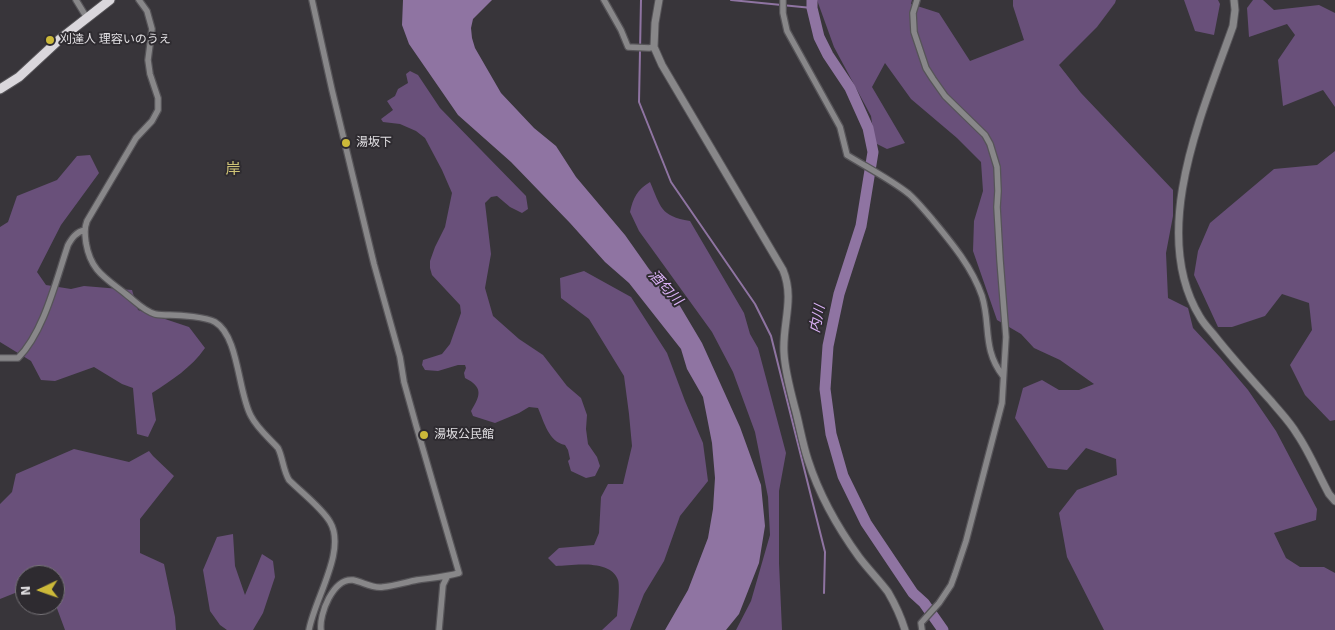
<!DOCTYPE html>
<meta charset="utf-8">
<style>
body{margin:0}
#map{position:relative;width:1335px;height:630px;overflow:hidden;background:#38353a;font-family:Signika,sans-serif}
canvas{display:block}
.north{position:absolute;left:15px;top:565px;width:50px;height:50px;box-sizing:border-box;background:#2e2b30;border:1px solid #767377;border-radius:50%;rotate:267deg;font-size:14px;font-weight:700;line-height:20px;text-align:center;color:#e1dfe2}
.north::after{content:'';display:block;margin:auto;width:18px;height:22px;background:#ccb939;clip-path:polygon(50% 0,100% 100%,50% 72%,0 100%)}
</style>
<div id="map">
<canvas width="1335" height="630"></canvas>
<div class="north">N</div>
</div>
<script>
const c = document.querySelector('canvas').getContext('2d');
c.lineJoin = 'round';
function fill(path, color) {
  c.fillStyle = color;
  c.fill(path, 'evenodd');
}
function strokePath(path, color, width, dash) {
  c.strokeStyle = color;
  c.lineWidth = width;
  c.lineCap = dash ? 'butt' : 'round';
  c.setLineDash(dash || []);
  c.stroke(path);
}
function write(font, color, halo, rows, align = 'center') {
  c.font = font + ' Signika,"Noto Sans JP",sans-serif';
  c.lineWidth = 4;
  c.setLineDash([]);
  c.textBaseline = 'middle';
  c.strokeStyle = halo;
  c.fillStyle = color;
  for (const [text, x, y, turn = 0] of rows) {
    c.save();
    c.translate(x, y);
    c.rotate((+turn || 0) * Math.PI / 180);
    c.textAlign = isNaN(turn) ? turn : align;
    if (halo) c.strokeText(text, 0, 0);
    c.fillText(text, 0, 0);
    c.restore();
  }
}
fill(new Path2D(`
 M817 0H912L911 4 939 13 970 61 1024 40 1013 6V0H1116L1115 3 1097 27 1059 65 1081 93 1173 190V216L1166 253 1168 298 1188 308 1193 328 1220 357 1248 390 1276 431 1317 509 1316 520 1274 533 1286 558 1300 567H1324L1335 573V630H1104L1067 557 1059 513 1077 490 1117 475 1116 459 1086 448 1067 470 1048 468 1015 418 1023 388 1042 380 1059 390H1079L1094 384 1060 360 1034 348 1021 334 997 320 973 251 974 221 983 191 981 162 957 138 911 99 885 63 872 87 905 143 887 149 875 143 871 116 834 47Z
 M1184 0H1218L1220 4 1214 35 1195 31Z
 M1253 0H1263L1274 10 1319 5 1335 13V107L1323 90 1283 106 1278 60 1295 35 1287 24 1249 37 1247 8Z
 M410 71 418 75 440 108 526 196 528 209 522 213 510 207 497 196 491 197 485 203 491 254 485 288 493 316 519 339 543 355 567 386 581 398 587 415 586 429 588 444 597 457 600 466 595 476 586 478 571 471 568 461 570 459 568 450 565 445C549 442 544 422 538 408L529 407 519 413 495 423 473 416 471 411C481 395 483 387 465 378L464 373 466 368 465 365H458L438 371 425 370 422 365 423 360 442 354 450 344 461 313 460 305 432 275 430 268V261L435 247 445 227 452 193 442 170 425 138 416 131 400 124 383 122 381 119 393 110 387 101 395 96 398 89 408 83 406 74Z
 M1335 151V420L1330 421 1305 395 1290 365 1312 330 1309 303 1282 294 1265 316 1232 327H1218L1194 275 1198 251 1210 223 1274 169 1317 165Z
 M90 155 99 173 61 225 37 272 46 285 71 289 84 286 132 290 138 310 189 327 205 348C191 368 172 380 152 393L156 420 148 437 137 434 133 388 122 384 94 367 55 381 41 380 31 361 0 342V227L8 222 17 196 57 180 77 156Z
 M650 182C661 207 660 216 690 221L744 313 750 334 758 348 786 453 779 491V563L782 630H736L751 601 770 535 768 497 755 432 733 372 712 332 639 231 630 212C633 198 637 190 650 182Z
 M584 271 631 297 667 353 685 401 703 443 708 481 680 516 664 561 644 594 630 630H602L617 616C618 608 620 586 618 580 611 559 573 565 556 566L548 558 559 548 594 545 599 533 601 497 608 484H623L632 446 629 414 624 376 589 319 561 298 560 278Z
 M74 449 129 462 149 451 153 456 174 476 140 519V553L164 564 175 617 176 630H65L55 603V575H25V594L15 593 0 599V504L12 492 16 474Z
 M233 534 235 566 245 595 262 554 273 561 275 577 263 613 253 630H227L220 625 210 611 203 570 217 537Z`), '#69507a');
fill(new Path2D(`
 M403 0H492L473 19 471 28 472 38 475 48 501 93 534 128 556 146 576 177 625 235 649 269 680 306 702 343 740 427 761 485 765 526 759 563 739 614 726 630H665L688 590 708 538 713 509 715 478 712 443 703 397 687 369 681 349 629 283 605 262 570 223 511 162 458 115 409 44 402 25Z`), '#8f74a2');
strokePath(new Path2D(`
 M641 0 639 102 671 182 755 304 771 336 825 552 824 593
 M731 0 812 8`), '#8f74a2', 2);
strokePath(new Path2D(`
 M812 0V8L819 37 828 55 850 88 868 128 873 152 861 226 839 294 828 346 825 389 831 434 843 476 866 523 913 593 924 603 943 630`), '#8f74a2', 11);
const minor = new Path2D(`
 M76 0 87 18
 M139 0 147 11 152 29 148 60 150 74 158 98V110L152 121 136 138 87 221C84 229 85 235 86 243 91 272 106 278 127 295 136 302 144 311 155 314 160 315 165 315 170 315 181 315 206 317 215 322 239 336 238 393 251 416 257 428 269 438 278 448 283 458 283 470 289 480 301 492 322 508 330 522 347 550 314 600 309 630
 M312 0 332 90 374 264 400 357 404 382 416 425 459 573C445 577 431 578 417 580 406 582 395 586 383 587 373 589 363 582 353 580 333 578 319 614 321 630
 M604 0 621 30 628 47 649 48 654 47
 M783 0V13L787 31 840 127 847 155C868 168 890 179 909 194 917 201 925 211 932 219 951 242 972 267 982 296 991 325 982 349 1003 376
 M917 0 913 13 914 32 926 68 933 79 945 96 985 135 990 144 997 167 998 191 997 207 1000 260 1006 337 1002 403 966 541 955 574 951 585 939 603 921 623 922 630
 M0 358H18C44 332 56 280 68 245 72 238 76 232 85 230
 M439 630 443 585 447 577`);
const tertiary = new Path2D(`
 M659 0 655 23 654 47 662 65 783 270C795 299 782 324 784 353 785 372 791 393 796 412 800 428 803 445 808 460 819 494 838 528 859 557 868 569 879 580 888 592 895 604 901 617 905 630
 M1234 0 1235 10 1233 26C1203 111 1148 232 1200 317 1204 324 1209 329 1214 335 1232 358 1252 380 1271 401 1280 412 1290 422 1297 434 1310 453 1318 474 1329 494L1335 501`);
const primary = new Path2D(`
 M0 89 19 77 60 39 110 0`);
strokePath(minor, '#565458', 8);
strokePath(tertiary, '#565458', 9);
strokePath(primary, '#565458', 11);
strokePath(minor, '#888789', 5.5);
strokePath(tertiary, '#888789', 7);
strokePath(primary, '#dad7dc', 9);
for (const [x, y, r, color] of [
 [50,40,5,"#ccb939"],
 [346,143,5,"#ccb939"],
 [424,435,5,"#ccb939"]
]) {
  const dot = new Path2D();
  dot.arc(x, y, r, 0, 2 * Math.PI);
  c.fillStyle = color;
  c.fill(dot);
  strokePath(dot, '#2e2b30', 2);
}
write('12px', '#e1dfe2', '#2e2b30', [
 ["刈達人 理容いのうえ",60,40],
 ["湯坂下",356,143],
 ["湯坂公民館",434,435]
], 'left');
write('italic 14px', '#ddb3f9', '#2e2b30', [
 ["酒匂川",665,288,47],
 ["内川",818,319,-78]
]);
write('15px', '#d0c476', '#2e2b30', [
 ["岸",233,170]
]);
</script>
